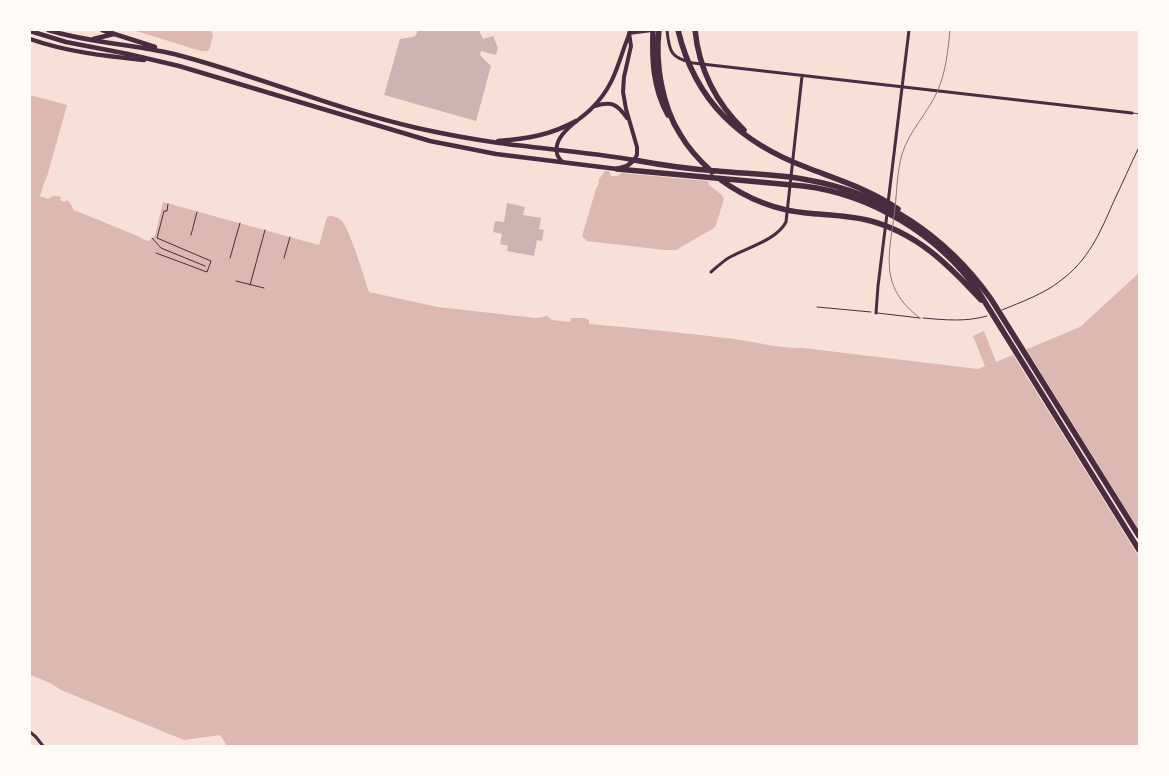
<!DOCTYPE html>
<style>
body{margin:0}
#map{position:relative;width:1169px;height:776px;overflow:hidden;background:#f7e1d7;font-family:Commissioner,sans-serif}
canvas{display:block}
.frame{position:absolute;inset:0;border:31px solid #fffaf5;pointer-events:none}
</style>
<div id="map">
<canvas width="1169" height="776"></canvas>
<div class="frame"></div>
</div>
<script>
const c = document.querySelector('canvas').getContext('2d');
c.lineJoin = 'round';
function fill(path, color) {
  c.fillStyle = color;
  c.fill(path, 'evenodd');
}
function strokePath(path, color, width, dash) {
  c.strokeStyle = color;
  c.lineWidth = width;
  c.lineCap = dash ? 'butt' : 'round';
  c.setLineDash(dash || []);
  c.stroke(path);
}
fill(new Path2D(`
 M133 30H211L213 35 209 50 206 51H201Z
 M30 95 67 105 46 180H45L40 196 48 199C52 196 55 195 61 197L60 200 64 202 67 200 70 203 74 210 140 237V238L148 241 155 236 163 202 319 245 327 217 330 216C334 216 337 217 341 220 350 229 364 277 369 292L438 307 536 318 547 316 552 320 570 322 571 318H584L589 320V324C638 328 686 333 734 339 757 342 779 349 803 348L978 369 985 366 973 336 984 331 996 362 1080 327 1139 273V746H227L220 735 184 740 61 690 50 683 33 676H30Z
 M605 171H609L611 176H617L622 173 708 181 709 185 722 195 724 199 716 225 714 228 676 250H665L587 241 582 236 596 189 598 186 599 179Z`), '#dcb8b0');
fill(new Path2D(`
 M1025 347 1139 530V557L1012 353Z`), '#f7e1d7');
fill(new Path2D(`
 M418 30H479L483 39 493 36 498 48 496 55 481 51 480 55 491 66 476 121 384 95 400 39 413 37 416 35Z
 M507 203 525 207 523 215 541 218 539 229 544 230 542 241 537 240 534 256 507 251 508 246 500 244 502 234 493 232 495 221 504 222Z`), '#ccb4b1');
strokePath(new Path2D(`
 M191 235 197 212
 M152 238 161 248 205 266
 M156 253 207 272 211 261 157 238 164 211H167L168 204
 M230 258 240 223
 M284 258 290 237
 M236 281 264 288
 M250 285 265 230
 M817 307 871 312
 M923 318C945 320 966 322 987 316`), '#4a2c40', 1);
strokePath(new Path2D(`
 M1133 113 1139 114
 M1002 310C1021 302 1044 294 1060 281 1088 261 1100 233 1113 203 1122 184 1130 166 1139 147
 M877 313 920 318`), '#4a2c40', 1);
strokePath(new Path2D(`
 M667 30C669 52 671 58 693 63L1132 113
 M888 203 909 30
 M711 272C717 267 723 261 730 257 746 248 777 240 786 222L802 76
 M876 313 878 286 887 214
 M30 732 36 737 43 746`), '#4a2c40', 3);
strokePath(new Path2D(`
 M629 33 631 46 624 77 623 92 626 109 637 147V155L634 160
 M629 33 652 30
 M595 106C612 101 617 104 627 118
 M563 162C555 157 555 146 560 138 567 126 581 119 591 109 610 91 616 72 624 48 626 42 629 36 630 30`), '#4a2c40', 4);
strokePath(new Path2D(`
 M48 30C89 43 132 44 174 54 256 75 334 109 417 128 444 134 471 139 499 143 544 149 589 152 634 160
 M102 30 155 47
 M30 31 66 42 128 54 179 66 430 141 496 154 617 169 627 166 634 160
 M30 39C67 52 105 56 144 60
 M93 39 114 34
 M498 141C526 139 551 135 576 121`), '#4a2c40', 4.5);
strokePath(new Path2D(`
 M653 30C652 60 653 88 668 115
 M659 30C655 63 662 106 680 134 688 148 700 161 712 172
 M678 30C695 102 741 143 808 168 839 180 871 190 898 209
 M695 30C699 69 716 103 744 130
 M634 160C661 165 689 169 717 171 747 174 778 174 808 180 883 193 947 237 991 299L1139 536
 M617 169 803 186C871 194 938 235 978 291L1139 550
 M721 180C746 198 775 210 806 213 826 215 847 215 867 220 916 232 948 264 981 300`), '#4a2c40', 5.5);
strokePath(new Path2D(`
 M920 318C877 286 890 253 895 208 897 190 897 172 902 154 909 131 928 113 938 90 946 71 948 50 950 30`), '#8f747c', 1);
</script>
